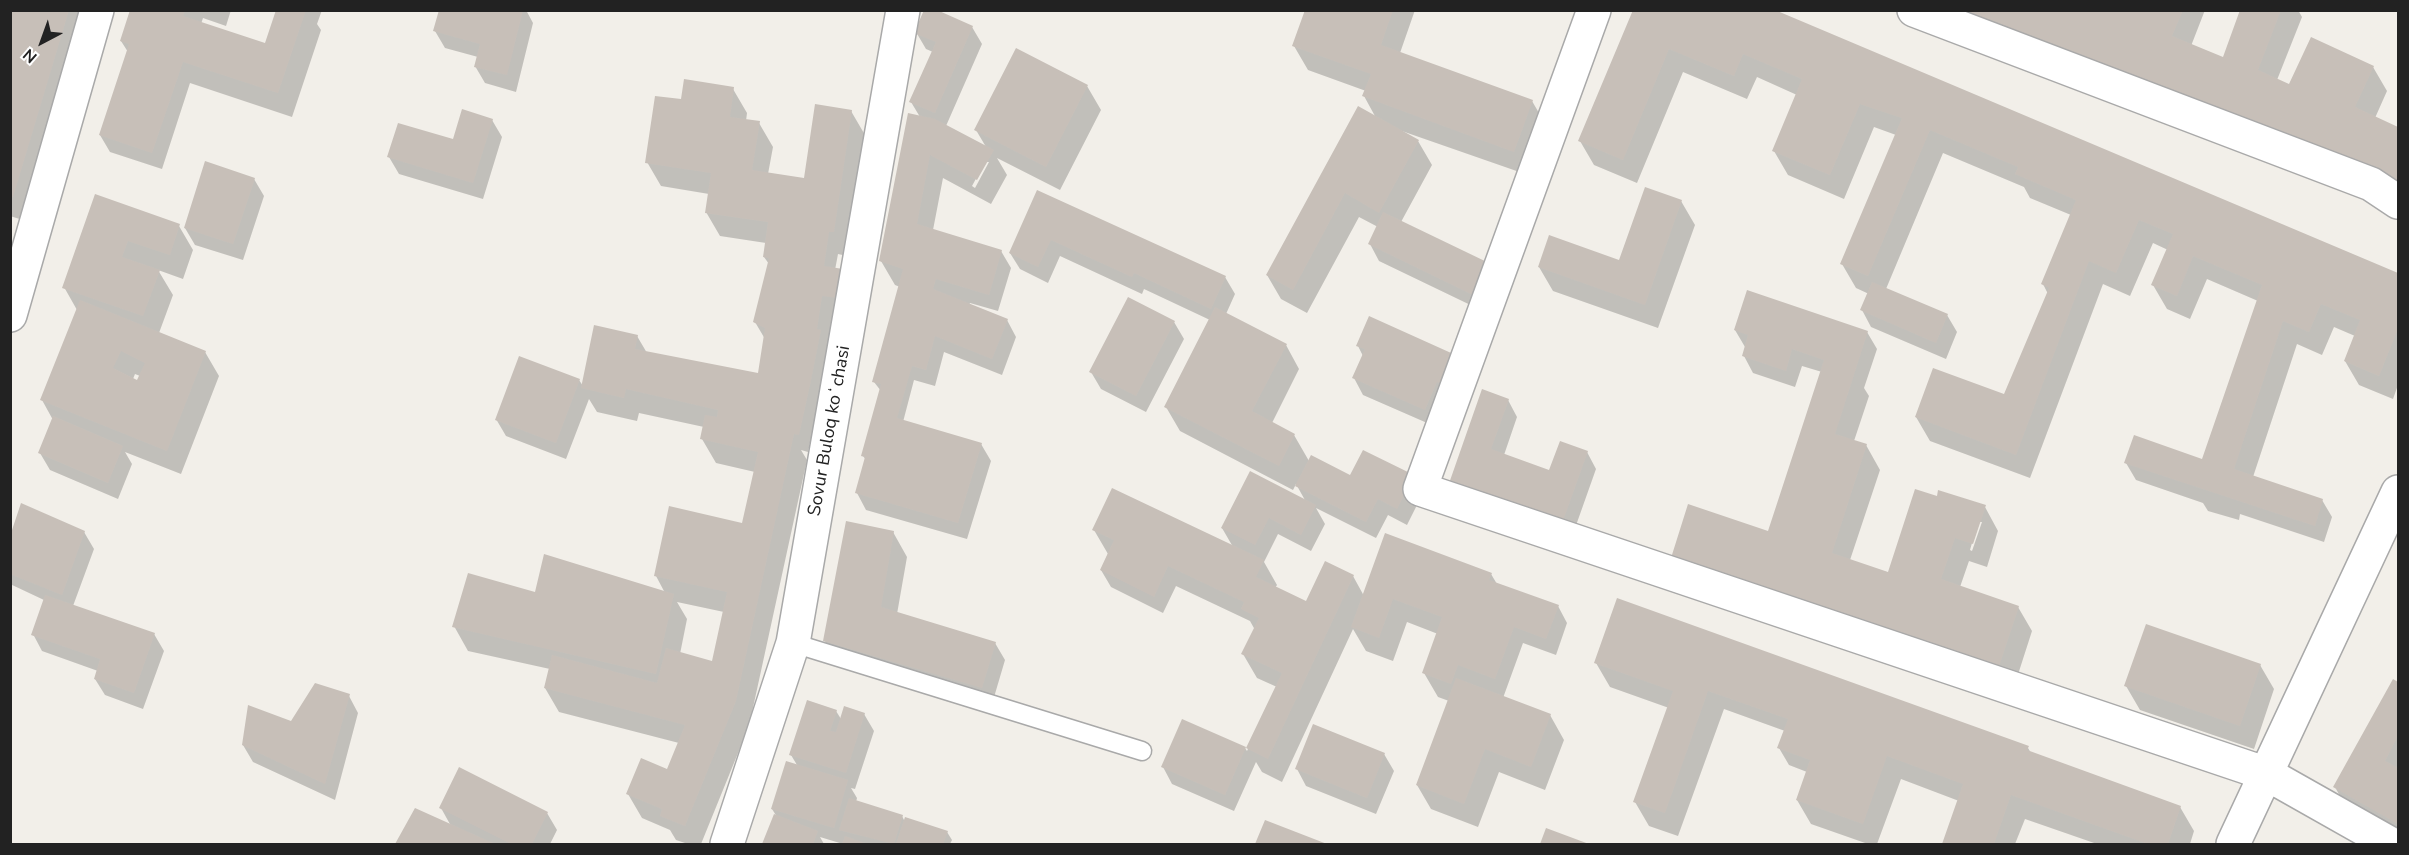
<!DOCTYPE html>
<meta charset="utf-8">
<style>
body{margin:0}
#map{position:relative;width:2409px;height:855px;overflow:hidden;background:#f2efe9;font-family:"Nunito Sans",sans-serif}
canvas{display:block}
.frame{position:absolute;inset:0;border:12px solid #222;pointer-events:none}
.north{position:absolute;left:12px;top:12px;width:60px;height:60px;-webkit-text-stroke:4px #fff;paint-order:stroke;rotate:221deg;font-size:16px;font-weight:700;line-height:24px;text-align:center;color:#222}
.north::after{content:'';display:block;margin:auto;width:21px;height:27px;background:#222;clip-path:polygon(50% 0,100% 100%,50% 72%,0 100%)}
</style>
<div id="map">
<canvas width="2409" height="855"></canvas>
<div class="frame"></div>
<div class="north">N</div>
</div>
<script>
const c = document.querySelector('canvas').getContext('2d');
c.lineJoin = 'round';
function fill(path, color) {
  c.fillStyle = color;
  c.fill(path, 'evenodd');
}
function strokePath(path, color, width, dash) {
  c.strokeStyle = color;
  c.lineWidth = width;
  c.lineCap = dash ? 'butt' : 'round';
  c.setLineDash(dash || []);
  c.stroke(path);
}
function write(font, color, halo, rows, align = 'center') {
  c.font = font + ' "Nunito Sans",sans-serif';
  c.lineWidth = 6;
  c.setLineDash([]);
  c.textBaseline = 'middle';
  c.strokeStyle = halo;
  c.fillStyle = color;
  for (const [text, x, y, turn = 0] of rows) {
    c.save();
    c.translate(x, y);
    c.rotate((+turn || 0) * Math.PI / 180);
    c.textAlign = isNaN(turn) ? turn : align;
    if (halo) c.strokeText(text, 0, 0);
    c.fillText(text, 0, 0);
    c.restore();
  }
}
fill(new Path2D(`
 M10 10H90L26 221 10 216Z
 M131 10H231L226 26 203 18 201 24 266 45 277 10H322L317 24 321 30 292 117 190 83 162 169 110 152 100 135 128 52 121 41Z
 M440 10H526L533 23 516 92 485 83 475 66 478 57 445 48 435 31Z
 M1369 10H1415L1400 53 1532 101 1546 125 1528 175 1396 129 1418 141 1432 165 1401 222 1499 282 1485 312 1379 261 1370 244 1378 227 1359 217 1307 313 1281 299 1267 275 1376 118 1364 96 1366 91 1308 70 1294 46Z
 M1634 10H1771L2398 275V385L2393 399 2359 385 2345 361 2355 336 2334 327 2322 355 2297 344 2253 477 2322 500 2332 517 2324 542 2240 514 2239 520 2208 511 2203 503 2136 480 2126 463 2203 461 2258 301 2207 279 2190 319 2167 309 2153 285 2168 250 2153 243 2130 296 2103 284 2030 478 1930 441 1916 417 2005 396 2048 294 2043 284 2071 215 2030 198 2024 187 1943 153 1886 289 1947 315 1957 332 1946 359 1871 327 1862 310 1869 294 1856 288 1842 264 1896 135 1874 127 1844 199 1788 175 1774 151 1797 95 1757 77 1747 99 1683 72 1637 183 1594 165 1580 141Z
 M1891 10H2205L2191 46 2224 59 2242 10H2298L2302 17 2277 80 2290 86 2373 67 2387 91 2375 118 2398 129V208L2252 141Z
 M972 27 982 44 946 126 986 147 976 130 1087 86 1101 110 1060 190 997 158 1007 175 991 204 943 178 933 230 1001 251 1011 268 998 311 970 303 969 305 1007 320 1016 337 1002 375 944 352 935 386 914 380 903 422 981 444 991 461 967 539 866 510 857 493 866 460 863 456 881 391 874 382 900 287 895 285 881 261 920 117 911 102 933 52 926 49 916 32ZM985 162H989L975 188 972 186Z
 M733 89 747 113 746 121 759 123 773 147 768 174 805 179 851 111 865 135 847 256 838 254 835 270 842 271 818 407 808 452 801 450 807 460 749 726 701 844H688L676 840 670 830 642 818 628 794 668 771 679 743 559 712 545 688 550 669 468 651 454 626 536 594 665 593 656 576 744 524 755 472 716 463 702 439 704 427 639 413 637 421 597 412 589 399 566 459 506 436 496 419 579 380 583 386 637 336 647 353 761 375 765 339 755 322 769 264 764 257 766 243 720 236 706 212 709 194 661 186 647 162 682 101ZM677 602 724 612 713 662 680 654 687 619Z
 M492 120 502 137 483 199 399 174 389 157 454 141Z
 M254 179 264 196 243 260 195 245 185 228Z
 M1038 192 1225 277 1235 294 1226 314 1286 345 1299 369 1272 423 1294 435 1309 461 1351 477 1423 493 1407 525 1388 515 1376 538 1316 508 1325 524 1311 551 1278 534 1264 562 1277 585 1275 588 1307 603 1353 576 1364 596 1491 574 1497 584 1558 606 1567 623 1556 655 1523 643 1503 698 1550 715 1564 740 1545 790 1499 772 1478 827 1431 809 1417 785 1449 701 1438 697 1424 673 1438 634 1407 622 1393 661 1366 651 1353 629 1282 782 1262 772 1256 762 1234 811 1172 784 1163 767 1245 748 1247 751 1277 687 1257 678 1243 654 1255 630 1250 621 1176 586 1163 613 1111 587 1101 570 1108 554 1094 530 1233 547 1222 528 1306 502 1296 484 1293 490 1180 431 1166 407 1210 320 1144 289 1142 294 1060 256 1048 283 1020 269 1010 253Z
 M96 196 179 226 193 250 183 279 158 270 173 295 159 333 205 352 219 376 181 474 125 452 132 464 118 499 50 470 40 453 53 420 42 400 77 310 64 287ZM135 374 140 376 137 381 133 379Z
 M1681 201 1695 225 1658 328 1553 291 1539 267 1620 262Z
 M1174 322 1184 339 1146 412 1101 389 1091 372Z
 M1735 330 1867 332 1877 349 1864 388 1869 396 1854 441 1866 445 1880 470 1850 560 1889 573 1938 498 1985 507 1998 531 1987 567 1969 561 1960 587 2018 607 2032 631 2013 690 1686 582 1769 533 1822 372 1802 366 1795 387 1753 373 1744 356 1745 347ZM1978 522H1982L1972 551 1970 550Z
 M1358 346 1459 358 1434 426 1363 395 1354 378 1363 356Z
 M1508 400 1517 417 1504 455 1550 472 1587 452 1596 469 1568 548 1448 491Z
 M84 532 94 549 73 606 154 634 164 651 143 709 105 695 95 679 98 671 42 651 33 634 44 600 10 584V541Z
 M893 532 907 557 897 614 995 643 1005 660 992 704 839 665 825 641Z
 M1596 663 2028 748 2031 753 2180 807 2194 831 2190 844H2097L2025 819 2015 844H1943L1959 801 1901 779 1877 844H1868L1811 824 1797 800 1807 772 1789 765 1779 748 1785 731 1724 709 1678 836 1649 826 1635 802 1669 708 1610 687Z
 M2260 665 2274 689 2254 749 2140 710 2126 686Z
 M2393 681 2398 684V839L2348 811 2335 787Z
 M349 696 358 713 335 800 253 762 243 745Z
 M836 711 841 719 864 714 874 731 855 789 851 788 857 798 856 802 902 816 905 822 947 832 952 840 950 844H843L820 837 824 844H764L775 816 777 817 772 809 797 765 791 755Z
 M1384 754 1394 771 1376 814 1306 786 1297 769Z
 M441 808 547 813 557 830 550 844H397L415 809 451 826Z
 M1266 822 1324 844H1257Z
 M1547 830 1585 844H1542Z`), '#0003');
fill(new Path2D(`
 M10 10H69L13 197H10Z
 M130 10H185L183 16 265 43 276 10H306L278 93 183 62 152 153 99 135 129 44 120 41Z
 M439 10H523L507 75 474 67 480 44 433 31Z
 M924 10H937L973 26 935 113 909 102 936 42 914 33Z
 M1305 10H1393L1381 45 1533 100 1514 152 1362 96 1371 74 1292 46Z
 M1633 10H1775L2398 273V329L2379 376 2344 361 2360 320 2321 304 2309 332 2283 321 2234 469 2323 499 2315 526 2124 463 2134 435 2202 459 2262 285 2193 256 2177 296 2151 285 2173 234 2139 220 2116 273 2089 261 2016 455 1915 417 1933 368 2004 394 2049 288 2041 284 2076 200 2015 174 2018 167 1930 130 1868 276 1840 264 1902 118 1860 104 1830 175 1772 151 1802 79 1743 54 1734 76 1669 49 1623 160 1578 141Z
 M1945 10H2183L2172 36 2223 57 2240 10H2281L2258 70 2289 84 2311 37 2374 66 2355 107 2398 127V191Z
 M1016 48 1088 85 1046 167 974 130Z
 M684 79 734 87 730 117 760 121 752 170 804 178 815 104 852 110 834 232H829L824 266 843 269 839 298 822 296 817 329 821 330 810 385 799 435 794 434 736 701 685 826 660 816 662 809 626 794 641 758 667 769 685 725 544 688 552 655 657 683 666 648 712 661 727 592 654 576 669 506 742 523 758 452 700 439 705 415 717 417 718 410 626 389 624 398 581 388 594 325 638 335 635 349 758 373 765 328 753 322 769 258 763 257 768 222 705 213 711 173 645 163 655 96 681 99Z
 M1358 106 1419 140 1379 213 1345 193 1293 290 1266 275Z
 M462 109 493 119 473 183 387 157 398 123 453 139Z
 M908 113 935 119 994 150 977 180 930 155 917 224 1002 250 989 295 936 279 933 289 1008 319 992 359 935 336 926 370 912 366 897 418 982 443 958 523 855 493 865 457 861 456 881 384 872 382 903 269 879 261Z
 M205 161 255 178 233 244 184 228Z
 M1645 187 1682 200 1645 305 1538 267 1549 235 1619 260Z
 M1037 190 1226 276 1211 309 1134 273 1132 277 1051 240 1038 267 1009 253Z
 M95 194 180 224 170 255 128 241 122 257 160 270 143 316 62 288Z
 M1383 212 1491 264 1475 296 1368 244Z
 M1872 282 1948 314 1936 343 1860 310Z
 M1747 290 1868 331 1835 434 1867 444 1832 553 1888 572 1915 489 1937 496 1938 490 1986 505 1973 544 1955 538 1941 579 2019 606 1999 666 1671 558 1688 504 1768 531 1824 360 1792 349 1786 371 1742 356 1748 335 1734 330Z
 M1128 297 1175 321 1136 396 1089 372Z
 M80 300 206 351 167 451 40 400ZM121 351 145 363 137 380 113 368Z
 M1215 307 1287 344 1252 411 1295 434 1279 466 1164 407Z
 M1369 316 1460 357 1447 387 1437 382 1425 410 1352 378 1365 349 1356 346Z
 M519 356 580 379 556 443 495 420Z
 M1482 389 1509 399 1491 449 1549 470 1560 441 1588 451 1559 532 1446 492Z
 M53 416 123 446 108 483 38 453Z
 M1363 450 1414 475 1397 509 1378 499 1366 522 1295 486 1311 455 1350 475Z
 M1250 471 1316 505 1301 535 1269 518 1255 545 1221 528Z
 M1112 488 1264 560 1256 577 1306 601 1325 561 1354 575 1268 759 1246 748 1282 673 1241 654 1259 618 1241 609 1244 602 1168 566 1154 597 1100 570 1114 540 1092 530Z
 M21 503 85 531 62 595 10 574V536Z
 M846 521 894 531 881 607 996 642 982 688 823 641Z
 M1385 533 1492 573 1489 580 1559 605 1546 639 1514 627 1495 679 1458 665 1451 684 1422 673 1442 617 1393 599 1379 638 1351 627Z
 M544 554 674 594 656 674 452 627 468 573 535 592Z
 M45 595 155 633 134 693 94 679 100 659 31 635Z
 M1617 598 2029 746 2027 750 2181 806 2168 844H2148L2011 795 1994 844H1942L1963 784 1887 756 1863 824 1796 800 1810 760 1777 748 1788 719 1708 691 1665 813 1633 802 1673 691 1594 663Z
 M2146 624 2261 664 2240 726 2124 686Z
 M1456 678 1551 714 1531 767 1485 749 1464 804 1416 785Z
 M2393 679 2398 682V736L2385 761 2398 768V824L2333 787Z
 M315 683 350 694 325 784 242 745 248 705 291 721Z
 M807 700 837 710 830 731 836 732 844 706 865 713 846 773 789 755Z
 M1182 719 1246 747 1225 795 1161 767Z
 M1313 724 1385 753 1367 798 1295 769Z
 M786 761 848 780 834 828 771 809Z
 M459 767 548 812 532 844H511L439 808Z
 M849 798 903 815 894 844 839 830Z
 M415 808 495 844H395Z
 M774 814 818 831 813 844H762Z
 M905 817 948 831 943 844H896Z
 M1265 820 1327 844H1255Z
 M1546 828 1589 844H1540Z
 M845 836 867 844H842Z`), '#c7bfb8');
const service = new Path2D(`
 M793 643 1142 751`);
const minor = new Path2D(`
 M1594 10 1420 489 2267 774 2391 844
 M1914 10 2371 184 2398 202
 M10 315 97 10
 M727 844 793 643 903 10
 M2233 844 2398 492`);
strokePath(service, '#a9a9a9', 21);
strokePath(minor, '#a9a9a9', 36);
strokePath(service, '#fff', 18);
strokePath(minor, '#fff', 33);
write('18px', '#222', '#fff', [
 ["Sovur Buloq koʻchasi",830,431,-80]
]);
</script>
